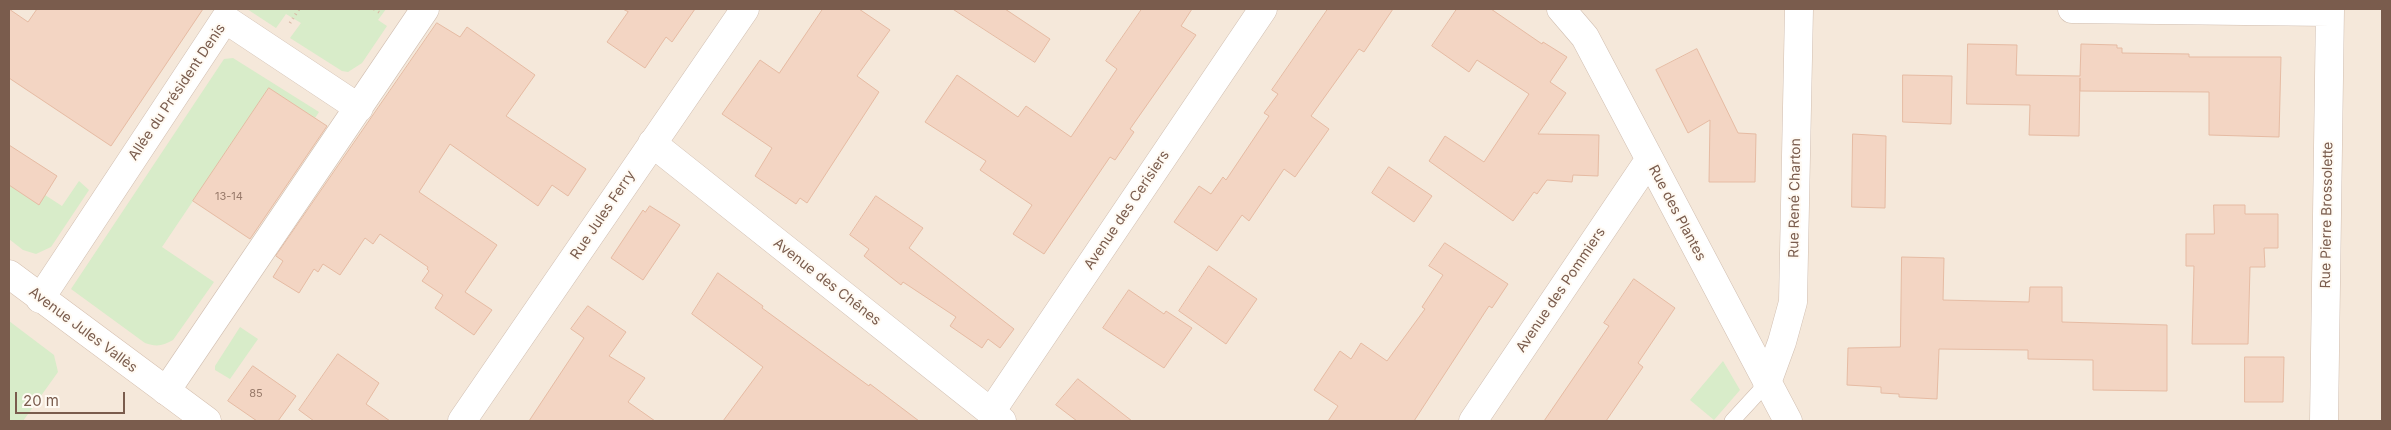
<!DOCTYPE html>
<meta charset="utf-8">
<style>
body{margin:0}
#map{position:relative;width:2391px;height:430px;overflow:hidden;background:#fdf6ec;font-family:Inter,sans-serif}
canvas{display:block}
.frame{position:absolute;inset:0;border:10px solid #7a5c4d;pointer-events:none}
.scale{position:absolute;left:15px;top:392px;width:110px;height:22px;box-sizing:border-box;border:2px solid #7a5c4d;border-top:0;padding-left:6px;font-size:15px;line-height:18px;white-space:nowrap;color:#7a5c4d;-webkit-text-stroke:4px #fffaf3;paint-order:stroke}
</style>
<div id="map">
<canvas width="2391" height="430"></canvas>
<div class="frame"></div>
<div class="scale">20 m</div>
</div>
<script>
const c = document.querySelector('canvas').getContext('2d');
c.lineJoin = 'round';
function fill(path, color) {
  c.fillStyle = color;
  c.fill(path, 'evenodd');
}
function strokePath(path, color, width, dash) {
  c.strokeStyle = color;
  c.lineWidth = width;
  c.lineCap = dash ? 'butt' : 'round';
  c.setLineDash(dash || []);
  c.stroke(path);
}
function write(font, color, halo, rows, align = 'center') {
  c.font = font + ' Inter,sans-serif';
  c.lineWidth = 4;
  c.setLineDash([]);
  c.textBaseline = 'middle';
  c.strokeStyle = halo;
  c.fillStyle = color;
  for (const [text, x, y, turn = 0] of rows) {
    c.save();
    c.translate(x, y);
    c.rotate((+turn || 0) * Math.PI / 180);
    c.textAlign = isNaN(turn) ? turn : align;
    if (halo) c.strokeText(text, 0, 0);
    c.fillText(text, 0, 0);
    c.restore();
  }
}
fill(new Path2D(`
 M9 9H2382V421H9Z`), '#f5e8da');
fill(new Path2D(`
 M247 9H386L378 20 387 26 362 63 348 72 342 71 290 38 301 23 286 14 276 28Z
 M233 58 319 112 315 118 269 88 162 247 214 282 173 340C163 346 156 347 145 343L71 289 224 59Z
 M79 181 89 190 51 247 36 254 23 250 9 239V185L38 204 45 195 62 206Z
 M9 321 54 355 58 372 23 421H9Z
 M240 327 258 339 230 379 215 370V366Z
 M1723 361 1740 390 1714 420 1690 400Z`), '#d8ecc9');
const building = new Path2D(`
 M9 9 28 22 37 9H203L111 146 9 78Z
 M623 9H695L672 42 666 37 645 68 607 42 628 12Z
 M823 9H859L890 30 857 76 879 92 807 203 800 198 796 204 755 176 772 148 722 114 760 60 779 73Z
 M953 9H1005L1050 39 1035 62Z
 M1142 9H1192L1181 26 1196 35 1130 129 1134 132 1115 160 1110 157 1044 254 1013 234 1032 205 980 170 986 161 925 122 957 75 1018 117 1026 106 1071 137 1117 69 1106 61Z
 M1328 9H1393L1364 52 1359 49 1311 116 1329 129 1295 177 1284 169 1249 221 1242 215 1217 251 1174 222 1199 186 1211 194 1223 177 1226 180 1269 116 1264 113 1278 94 1272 90Z
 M1457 9H1491L1542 44 1543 42 1567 57 1550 82 1566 93 1538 134 1599 135 1598 176 1573 175 1572 182 1547 180 1537 194 1534 192 1513 221 1429 161 1445 136 1484 162 1529 94 1477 60 1469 72 1432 46Z
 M437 23 460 37 467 27 535 75 506 116 586 169 568 196 552 185 538 206 450 144 419 192 497 245 465 292 492 310 474 335 435 308 443 295 422 281 429 271 427 269 428 267 380 234 373 244 365 238 340 275 323 264 318 272 314 269 299 293 273 277 283 261 276 256Z
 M1968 44 2017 45 2016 75 2080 76 2081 44 2117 45V48H2122V53L2189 54V57H2281L2279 137 2209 135V92L2080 91V78L2079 136 2029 135 2030 105 1967 104Z
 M1697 49 1738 133 1756 134 1755 182H1709L1710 120 1688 133 1656 70Z
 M1903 75 1952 76 1951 124 1903 122Z
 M269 88 327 126 250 239 193 201Z
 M1853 134 1886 136 1885 208 1852 207Z
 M9 145 57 176 39 205 9 185Z
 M1389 167 1432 196 1414 222 1372 193Z
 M876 196 923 228 909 248 1014 329 1000 348 988 339 982 348 950 326 956 317 903 282 901 285 864 256 869 249 850 235Z
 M2214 205H2245V214H2278V248H2264L2265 267H2250L2248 344H2192L2194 266H2186V234H2214Z
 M650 206 680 225 643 280 611 258 643 210 645 212Z
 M1445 243 1508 284 1492 308 1489 306 1414 421H1328L1338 406 1314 390 1340 351 1351 359 1361 343 1387 361 1425 309 1422 307 1443 275 1429 266Z
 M1902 257 1944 258 1943 300 2029 302 2030 287H2062V322L2167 325V391L2093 390V360L2028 359V350L1939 349 1937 399 1899 397V394L1881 393V387L1847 385 1848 348 1900 347Z
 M1209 266 1257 299 1226 344 1179 311Z
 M718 273 763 306 762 308 869 386 870 384 919 421H723L763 367 692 314Z
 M1634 279 1675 308 1638 363 1643 367 1606 421H1544L1609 326 1604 323Z
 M1129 290 1164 314 1166 311 1192 328 1164 368 1103 328Z
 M588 306 626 332 609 356 645 378 628 402 655 421H529L584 338 571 329Z
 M338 354 379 383 366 404 390 421H314L299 410Z
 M2245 357H2284L2283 402H2245Z
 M253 366 296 396 278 421H257L228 401Z
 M1078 379 1132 421H1077L1056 405Z`);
fill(building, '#f3d5c3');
strokePath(building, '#e6bba3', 1);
const service = new Path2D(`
 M1732 421 1767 383`);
const minor = new Path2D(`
 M1561 9 1585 37 1788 421
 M2072 9 2330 12
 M652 143 1002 421
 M40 299 225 19 359 108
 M1767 383 1782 342 1793 302 1799 9
 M166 391 425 9
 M991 412 1263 9
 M462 421 745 9
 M1473 421 1649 160
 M2324 421 2330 9`);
const secondary = new Path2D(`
 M9 274 207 421`);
strokePath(service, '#d1beb0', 16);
strokePath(minor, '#d1beb0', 29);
strokePath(secondary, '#d6c0b0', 29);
strokePath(new Path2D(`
 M374 9 382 14
 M290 23 299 9`), '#d9b8a5', 3, [1, 4]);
strokePath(service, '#fff', 15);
strokePath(minor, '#fff', 28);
strokePath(secondary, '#fff', 28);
write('11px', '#987a6a', null, [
 ["13-14",229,197],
 ["85",256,394]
]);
write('14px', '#7a5c4d', '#fffaf3', [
 ["Allée du Président Denis",177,92,-56],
 ["Rue René Charton",1795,198,-89],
 ["Avenue des Cerisiers",1127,210,-56],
 ["Rue des Plantes",1677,213,62],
 ["Rue Jules Ferry",603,215,-56],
 ["Rue Pierre Brossolette",2327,215,-89],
 ["Avenue des Chênes",827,282,38],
 ["Avenue des Pommiers",1561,290,-56],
 ["Avenue Jules Vallès",83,330,37]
]);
</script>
